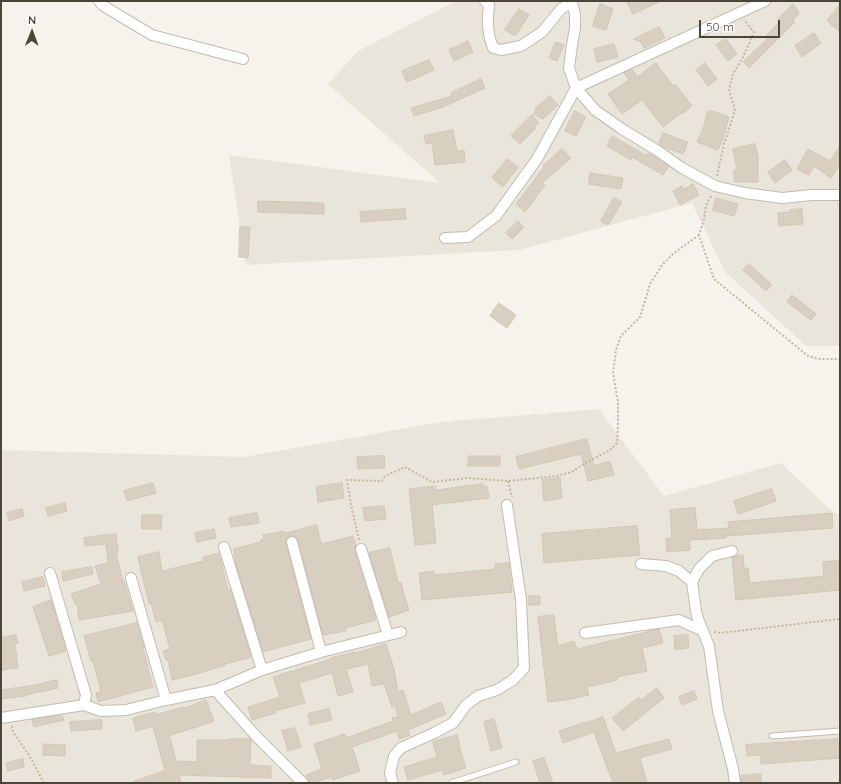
<!DOCTYPE html>
<style>
body{margin:0}
#map{position:relative;width:841px;height:784px;overflow:hidden;background:#f6f3ec;font-family:Quicksand,sans-serif}
canvas{display:block}
.frame{position:absolute;inset:0;border:2px solid #4b4439;pointer-events:none}
.north{position:absolute;left:12px;top:12px;width:40px;height:40px;-webkit-text-stroke:3px #fff;paint-order:stroke;rotate:1deg;font-size:11px;font-weight:700;line-height:16px;text-align:center;color:#4b4439}
.north::after{content:'';display:block;margin:auto;width:14px;height:18px;background:#4b4439;clip-path:polygon(50% 0,100% 100%,50% 72%,0 100%)}
.scale{position:absolute;left:699px;top:20px;width:81px;height:18px;box-sizing:border-box;border:2px solid #4b4439;border-top:0;padding-left:5px;font-size:12px;line-height:14px;white-space:nowrap;color:#4b4439;-webkit-text-stroke:3px #fff;paint-order:stroke}
</style>
<div id="map">
<canvas width="841" height="784"></canvas>
<div class="frame"></div>
<div class="north">N</div>
<div class="scale">50 m</div>
</div>
<script>
const c = document.querySelector('canvas').getContext('2d');
c.lineJoin = 'round';
function fill(path, color) {
  c.fillStyle = color;
  c.fill(path, 'evenodd');
}
function strokePath(path, color, width, dash) {
  c.strokeStyle = color;
  c.lineWidth = width;
  c.lineCap = dash ? 'butt' : 'round';
  c.setLineDash(dash || []);
  c.stroke(path);
}
fill(new Path2D(`
 M456 1H840V346H806L725 272 692 203 519 250 246 265 229 155 440 183 328 84 358 51Z
 M599 409 664 496 781 463 832 511 840 515V783H1V450L244 457 441 422Z`), '#eae5da');
const building = new Path2D(`
 M627 1H661L633 14Z
 M600 4 613 9 606 30 593 26Z
 M793 4 799 13 793 20 795 22 749 68 743 62 767 39 765 37 780 21 778 19Z
 M840 5V32L827 21Z
 M519 9 529 15 515 36 505 30Z
 M659 27 665 38 644 48 641 42 634 39Z
 M814 33 821 43 802 57 795 46Z
 M726 39 737 54 728 61 716 45Z
 M468 41 473 52 454 61 449 50Z
 M556 42 564 45 557 61 549 58Z
 M614 44 618 57 597 62 594 49Z
 M429 60 434 70 407 82 402 71Z
 M656 63 673 86 675 84 692 106 682 114 681 113 663 127 642 100 622 114 608 94 629 80 624 73 632 69 637 77Z
 M705 63 717 79 708 86 696 70Z
 M481 79 485 88 443 107 414 116 411 108 452 96 451 93Z
 M550 96 558 105 543 119 533 114 536 110 535 109Z
 M575 111 586 117 576 136 565 131Z
 M708 111H712L729 117 723 139 718 150 697 142 704 126Z
 M532 115 539 123 535 126 536 128 520 144 511 136Z
 M453 130 457 151 464 150 465 162 435 165 432 143 426 144 424 136Z
 M663 133 688 142 683 154 664 147 659 144Z
 M612 136 647 156 648 153 669 166 663 175 632 157 631 160 607 146Z
 M755 144 758 157V182H734V170H737L733 149Z
 M840 146V164L831 178 814 166 809 175 797 169 808 149 830 161Z
 M562 149 571 158 542 183 545 185 525 212 516 204 544 167 543 166Z
 M507 159 518 167 503 187 492 178Z
 M785 160 792 170 775 183 768 172Z
 M590 173 623 178 621 189 589 184Z
 M693 184 699 195 680 205 673 191 682 186 684 189Z
 M614 198 622 202 608 225 601 221Z
 M716 198 738 204 734 216 713 210Z
 M258 201 324 203V214L258 212Z
 M405 209 406 219 361 222 360 212Z
 M802 209 803 224 779 226 778 213 790 212V210Z
 M518 221 524 227 512 239 506 233Z
 M240 227H250L248 258 239 257Z
 M749 264 772 285 766 291 743 270Z
 M792 295 816 314 811 320 787 302Z
 M499 303 516 315 507 328 490 316Z
 M587 439 594 466 610 461 614 475 588 481 581 454 519 469 516 457Z
 M384 456 385 468 358 469 357 457Z
 M469 456H500V466H468Z
 M560 478 562 498 544 501 542 480Z
 M153 483 156 493 127 501 124 491Z
 M342 483 344 498 318 502 316 487Z
 M483 484V487L487 486 489 498 432 505 436 543 415 545 409 489 435 486V490Z
 M772 489 776 501 738 514 734 501Z
 M65 503 67 511 48 516 46 508Z
 M384 506 386 519 365 521 363 508Z
 M695 508 697 530 729 528 728 522 832 513 833 528 726 536V538L690 540V550L667 552 666 539 672 538 670 510Z
 M22 509 24 516 9 521 7 513Z
 M257 513 259 523 231 527 229 518Z
 M142 515H162L161 529H142Z
 M317 525 321 544H322L353 536 356 546 355 551 376 620 345 628 346 631 323 635 298 540 297 538 294 536H290L286 540V544L311 639 263 652 236 565 234 549 261 542 260 540 264 539 263 535 284 531 285 533Z
 M637 526 640 555 544 563 542 534Z
 M214 529 216 538 197 542 195 533Z
 M116 534 118 552 116 553 123 582 124 581 133 611 79 620 77 604H75L71 594 101 584 95 566 108 563 106 544 85 546 84 538Z
 M390 548 398 583 401 582 403 591 409 610 389 617 369 553Z
 M159 552 162 571 204 561 203 557 219 553 228 591 231 590 251 657 225 664 226 665 193 675 172 680 168 660H166L163 651 170 649 162 620 156 622 151 603 149 604 142 575 138 557Z
 M743 555 744 568H748L750 583 824 576 823 562 839 560 840 590 736 600 732 558 736 556Z
 M509 563 512 592 422 600 419 573 434 571V575L495 569V564Z
 M92 567 93 574 63 581 62 572Z
 M43 577 45 586 24 591 22 582Z
 M529 596H540V605H529Z
 M51 600 66 651 49 656 33 607Z
 M554 615 558 646 574 641 577 649 659 629 663 643 642 648 647 671 617 677V680L587 687 589 695 571 699 548 702 538 617Z
 M137 623 144 648H143L153 687 98 702 96 693 101 691 93 661H91L84 636Z
 M16 635 18 643 15 644 18 668 1 670V638Z
 M688 635 689 648 675 650 674 636Z
 M386 644 394 669 398 692 403 690 411 715 441 702 446 714 408 730 410 735 399 739 397 731 352 747 360 771 333 780 332 777 314 783H309V781L306 775 322 769 314 744 345 734 346 738 393 721 392 718 398 717 395 706 392 707 384 684 372 686 368 664 346 669 353 692 338 696 332 673 299 683 305 703 275 711 276 713 252 720 248 707 280 697 273 677 331 659 330 658 355 652V653Z
 M57 680 58 688 25 695 26 696 1 699V690L36 685Z
 M657 688 664 698 623 731 612 718 639 697 641 700Z
 M694 691 697 699 682 705 679 697Z
 M206 700 214 721 197 727 170 735V738L165 740H171L176 761 197 762V740H229V739H250L251 740 250 765 271 766V778L179 775 181 781 175 783H135L134 781 165 771 153 726 136 731 133 718 155 712V715L184 707V708Z
 M329 709 332 720 310 725 308 714Z
 M62 715 64 720 34 727 32 720Z
 M603 717 616 753 669 739 672 749 640 758 647 783H613L594 732 563 743 559 731 585 722V723Z
 M494 719 502 748 491 751 484 722Z
 M101 720 102 729 71 731 70 722Z
 M295 728 301 747 288 751 282 731Z
 M457 735 460 746H459L466 768 444 775 442 770 408 780 404 767 437 757 433 742Z
 M838 739V743H840V758L761 764 760 755 747 756 746 745Z
 M44 744 65 745V756L43 755Z
 M544 758 553 783H540L533 761Z
 M23 759 24 767 8 771 6 763Z
 M761 774V783H741V776Z`);
fill(building, '#d8cfc1');
strokePath(building, '#d3c7b4', 1);
const service = new Path2D(`
 M772 736 840 731
 M451 783 516 762`);
const minor = new Path2D(`
 M99 1 102 5 152 35 243 59
 M485 1 489 5C487 21 487 33 493 48L501 50 521 46 542 32 561 9 567 5 573 6 575 14V28L572 45 569 68 576 88 595 110 622 129 658 151 682 168 715 186 745 193 782 198 812 195H840
 M445 238 468 237 496 216 537 159 576 88 765 1
 M292 542 321 652
 M224 547 262 670
 M361 549 388 635
 M732 551 712 556 699 569 692 582 696 611 698 619 709 646 718 711 733 769 735 783
 M641 564 666 566 679 571 692 582
 M50 573 86 695 84 705
 M131 578 166 700
 M585 633 679 620 703 631
 M215 690 256 736 303 783
 M1 718 84 705 101 711 126 710 166 700 215 690 262 670 321 652 401 632
 M393 783 390 773 394 756 401 748 434 733 453 723 466 705 478 696 497 690 513 680 524 668 521 600 507 505`);
strokePath(service, '#c2bbae', 7);
strokePath(minor, '#c2bbae', 12);
strokePath(new Path2D(`
 M717 176 724 144 735 110 729 90 733 74 743 57 754 32 744 20
 M711 196 706 206 704 219 699 235 714 279 808 356 820 359H840
 M508 481 512 497
 M359 540 351 505 347 480 382 481 385 476 405 467 432 482 467 478 508 481 556 476 572 472 582 465 610 450 617 443 618 426V402L613 373 616 350 621 336 640 317 650 284 662 265 674 253 699 235
 M714 632 720 633 840 619
 M12 726 13 732 29 755 44 783`), '#c4b79f', 2, [2, 2]);
strokePath(service, '#fff', 5);
strokePath(minor, '#fff', 10);
</script>
